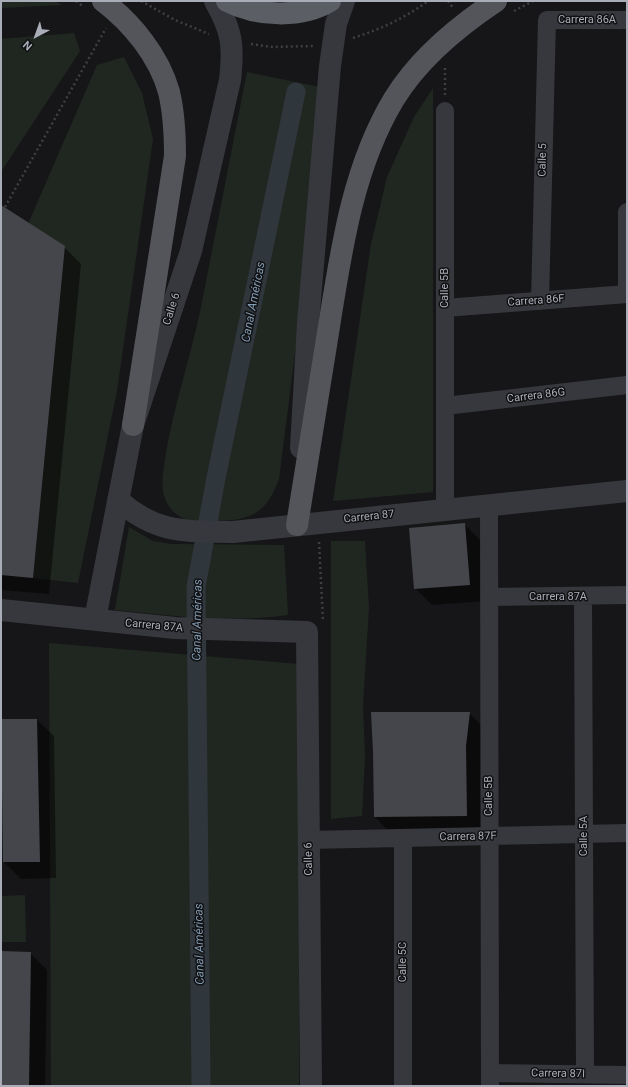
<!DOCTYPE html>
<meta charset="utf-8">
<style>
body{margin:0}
#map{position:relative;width:628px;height:1087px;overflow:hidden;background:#161618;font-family:Roboto,sans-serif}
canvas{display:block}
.frame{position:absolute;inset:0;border:2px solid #a9adb7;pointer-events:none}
.north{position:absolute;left:16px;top:16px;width:40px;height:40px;-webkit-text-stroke:3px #111113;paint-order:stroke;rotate:221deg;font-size:11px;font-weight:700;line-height:16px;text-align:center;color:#a9adb7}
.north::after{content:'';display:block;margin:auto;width:14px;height:18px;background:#a9adb7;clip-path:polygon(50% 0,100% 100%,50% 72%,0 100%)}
</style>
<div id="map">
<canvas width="628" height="1087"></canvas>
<div class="frame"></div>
<div class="north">N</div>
</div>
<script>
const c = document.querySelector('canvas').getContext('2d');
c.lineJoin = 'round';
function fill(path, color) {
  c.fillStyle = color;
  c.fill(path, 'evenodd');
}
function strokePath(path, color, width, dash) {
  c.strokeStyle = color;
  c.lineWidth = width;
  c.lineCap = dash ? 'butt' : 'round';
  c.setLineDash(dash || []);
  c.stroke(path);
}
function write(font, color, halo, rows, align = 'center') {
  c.font = font + ' Roboto,sans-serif';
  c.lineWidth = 3;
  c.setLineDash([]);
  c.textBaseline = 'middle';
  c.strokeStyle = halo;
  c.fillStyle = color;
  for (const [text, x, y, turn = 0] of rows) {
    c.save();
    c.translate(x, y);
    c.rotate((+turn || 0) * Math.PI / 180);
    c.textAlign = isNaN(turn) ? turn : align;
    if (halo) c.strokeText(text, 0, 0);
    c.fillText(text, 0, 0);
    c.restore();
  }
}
fill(new Path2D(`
 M1 1H54L62 5 1 8Z
 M74 33 80 51 1 172V39Z
 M124 57 142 93 153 139 117 391 78 583 33 578 65 247 28 224 97 65Z
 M247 72 320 87 300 314 279 479C271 500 263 514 239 519 232 521 191 521 185 519 177 516 169 509 166 501 159 486 164 469 166 453 174 405 190 359 200 312 216 232 231 152 247 72Z
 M433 88V492L333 501 371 244 387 177 414 117Z
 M129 527 153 541 171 544 284 545 288 615C231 623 172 616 115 610Z
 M331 541H365L369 608 363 705 365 756 362 816 331 819Z
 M49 643 299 664V1086H51Z
 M25 895 26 942H1V896Z`), '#202721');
fill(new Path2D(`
 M1 207 64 247 81 264 49 594 1 590Z
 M465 525 481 541 486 601 432 605 415 588Z
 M469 713 486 730 483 832 391 834 375 817Z
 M1 720H37L54 736 56 878 21 879 4 862Z
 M1 952 30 953 47 970 45 1086H1Z`), '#0007');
strokePath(new Path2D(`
 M201 1086 196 587 216 478 296 92`), '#2f373d', 19);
fill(new Path2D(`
 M1 205 65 246 33 578 1 575Z
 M465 523 470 585 414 589 409 528Z
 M371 712H470L466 746 467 816 374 817 373 752Z
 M1 719H37L40 862H3Z
 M1 951 31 952 29 1086H1Z`), '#45464b');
strokePath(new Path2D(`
 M76 1 84 7
 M141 1 175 20 209 34
 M448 1 453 8
 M514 11 533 1
 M353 38C381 29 405 18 428 1
 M251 44 272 47 313 46
 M445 68V95
 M5 207 106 28
 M319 542 323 621`), '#3d3f43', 2.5, [2, 3]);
strokePath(new Path2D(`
 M627 294V212
 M540 301 547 20H627
 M445 308 627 294
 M445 406 627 385
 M489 505 490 1086
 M445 510V111
 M489 597 627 595
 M583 597 585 1074
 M309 840 627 833
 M490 1073 627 1075
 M403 1086V838`), '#37383d', 18);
strokePath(new Path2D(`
 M301 448 308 323 330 66 336 24 344 1
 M118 500C157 534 184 531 233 532L627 491
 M1 610 175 628 307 632 311 1086
 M95 619 133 425 191 251 230 80C234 45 232 31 215 1`), '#37383d', 22);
strokePath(new Path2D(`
 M103 1C132 23 159 56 169 92 174 113 175 134 175 156L133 425
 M297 525C307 463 317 401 327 339 340 258 351 170 394 99 419 58 457 27 496 1`), '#53555b', 22);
strokePath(new Path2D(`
 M227 1C256 16 301 19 330 1`), '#5b5e64', 22);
write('11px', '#a9adb7', '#111113', [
 ["Carrera 86A",587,20],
 ["Calle 5",543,160,-89],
 ["Calle 5B",445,288,-90],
 ["Carrera 86F",536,301,-4],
 ["Calle 6",172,309,-72],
 ["Carrera 86G",536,396,-7],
 ["Carrera 87",369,517,-6],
 ["Carrera 87A",558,597],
 ["Carrera 87A",154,626,5],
 ["Calle 5B",489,796,-90],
 ["Calle 5A",584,836,-90],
 ["Carrera 87F",468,837,-1],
 ["Calle 6",309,859,-91],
 ["Calle 5C",403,962,-90],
 ["Carrera 87I",558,1074,1]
]);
write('italic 12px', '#829ab0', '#111113', [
 ["Canal Américas",254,302,-79],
 ["Canal Américas",198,620,-89],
 ["Canal Américas",200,944,-91]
]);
</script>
